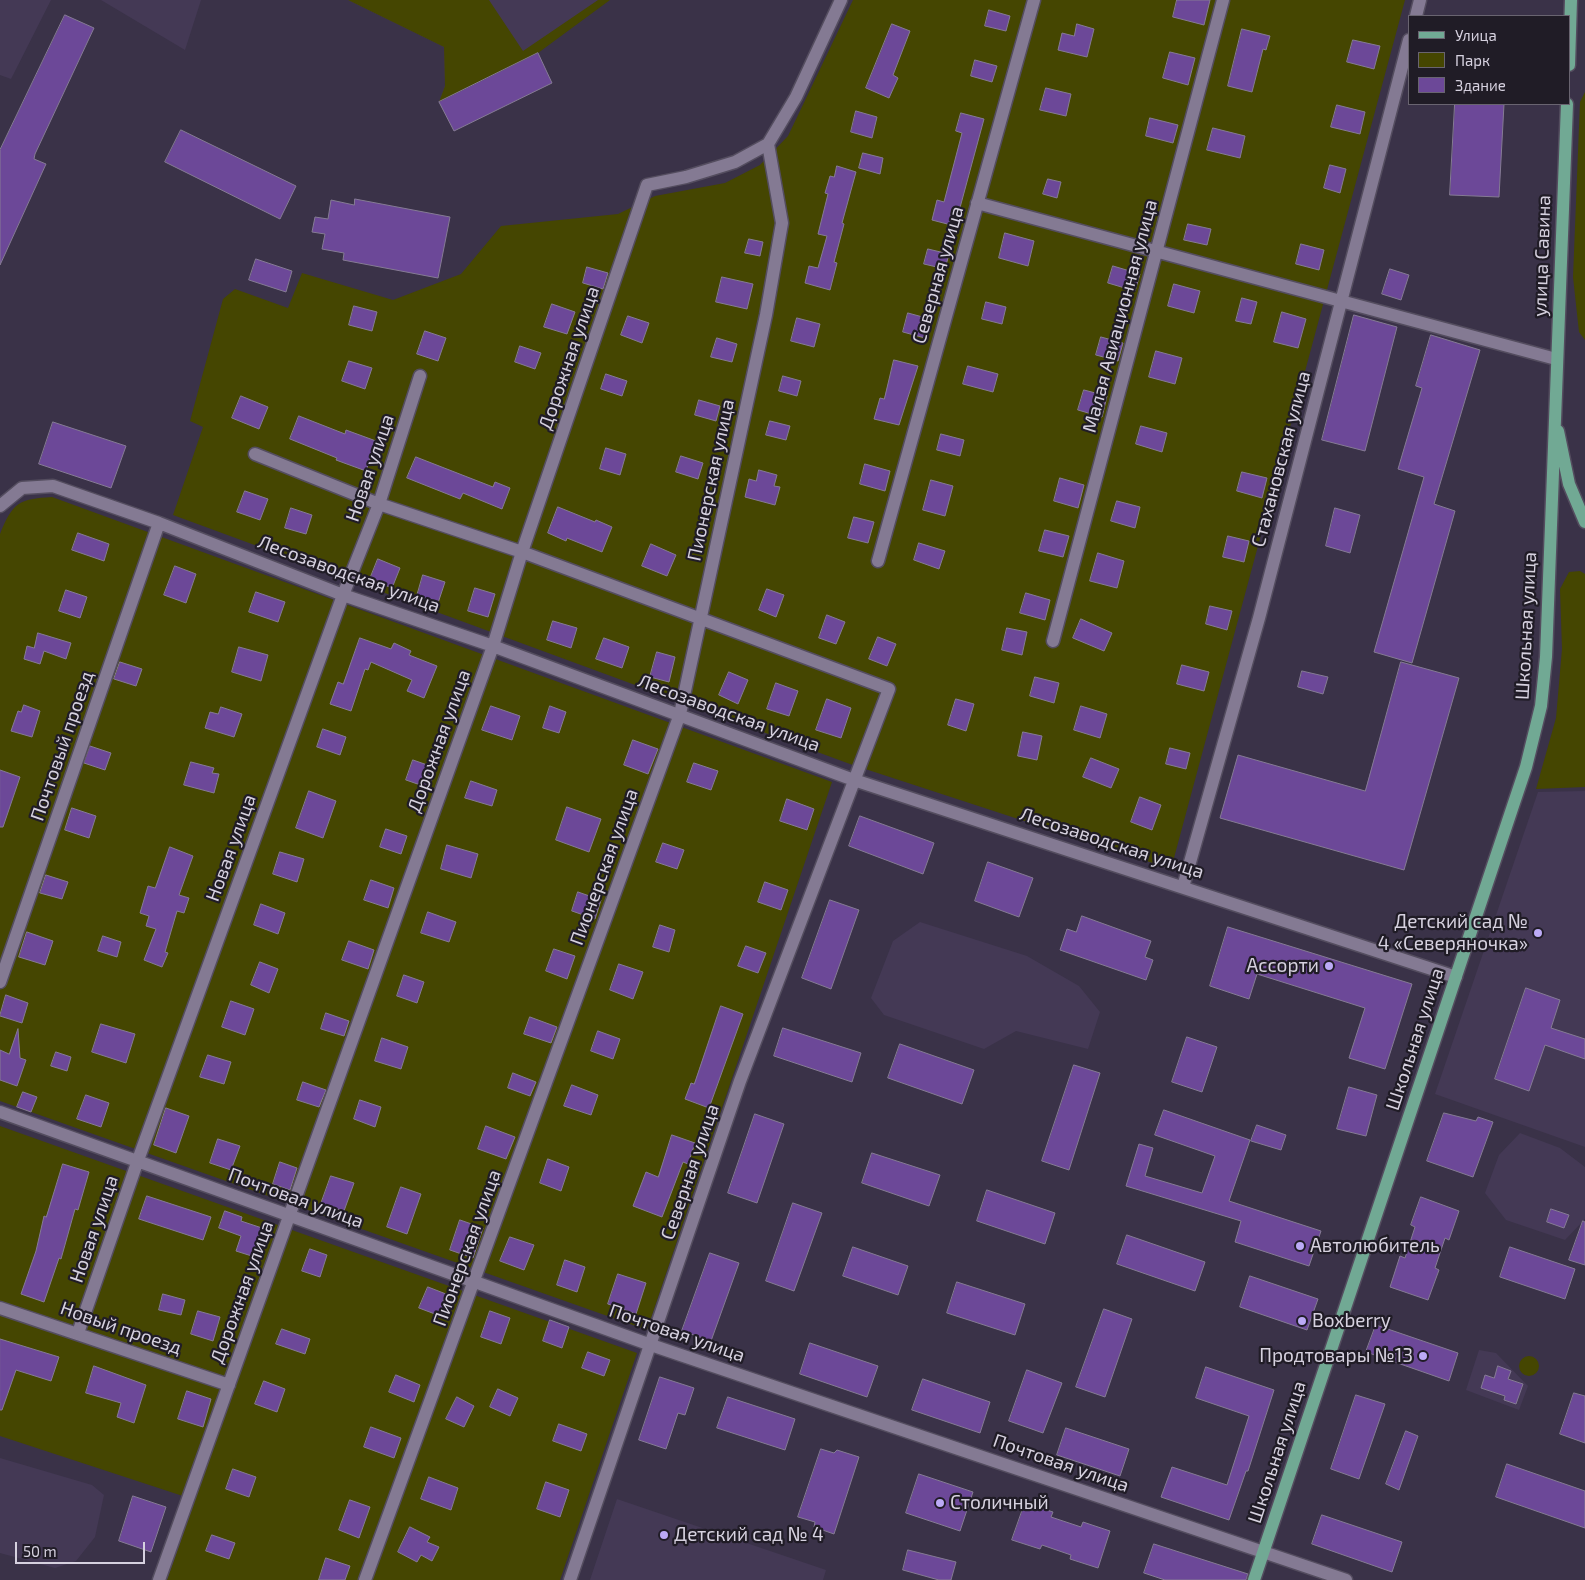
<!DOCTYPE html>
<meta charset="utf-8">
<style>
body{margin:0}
#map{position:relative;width:1585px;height:1580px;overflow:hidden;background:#3a3248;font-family:"Exo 2",sans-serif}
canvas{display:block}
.legend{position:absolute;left:1408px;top:15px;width:162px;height:90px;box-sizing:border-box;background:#201c26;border:1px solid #696470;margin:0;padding:6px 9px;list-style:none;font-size:15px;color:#d6d1df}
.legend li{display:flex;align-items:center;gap:10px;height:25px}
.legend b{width:25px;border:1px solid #696470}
.scale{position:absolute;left:15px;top:1542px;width:130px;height:22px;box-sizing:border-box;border:2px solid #d6d1df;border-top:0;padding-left:6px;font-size:15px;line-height:18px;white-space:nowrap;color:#d6d1df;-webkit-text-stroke:4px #201c26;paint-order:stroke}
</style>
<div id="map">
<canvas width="1585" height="1580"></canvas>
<ul class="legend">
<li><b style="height:6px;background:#71a994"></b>Улица</li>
<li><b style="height:14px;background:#454601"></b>Парк</li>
<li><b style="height:14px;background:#6c4898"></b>Здание</li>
</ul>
<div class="scale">50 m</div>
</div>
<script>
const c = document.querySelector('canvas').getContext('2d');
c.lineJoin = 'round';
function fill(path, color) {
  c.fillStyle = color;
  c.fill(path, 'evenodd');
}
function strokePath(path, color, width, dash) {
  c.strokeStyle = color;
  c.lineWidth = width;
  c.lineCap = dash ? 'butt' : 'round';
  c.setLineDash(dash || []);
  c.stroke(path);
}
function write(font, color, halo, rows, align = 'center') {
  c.font = font + ' "Exo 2",sans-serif';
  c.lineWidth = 4.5;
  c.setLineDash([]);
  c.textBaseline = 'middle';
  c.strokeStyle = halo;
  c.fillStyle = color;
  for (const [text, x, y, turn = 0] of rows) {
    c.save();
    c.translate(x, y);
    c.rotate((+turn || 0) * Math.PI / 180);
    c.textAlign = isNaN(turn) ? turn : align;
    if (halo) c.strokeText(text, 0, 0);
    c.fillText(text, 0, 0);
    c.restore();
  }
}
fill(new Path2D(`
 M0 0H51L11 79 0 75Z
 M101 0H201L185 50Z
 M348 0H610L439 102 445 86 444 47Z
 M1585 791V1147L1435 1094 1538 792Z
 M920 922 1027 956 1079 986 1100 1012 1088 1049 1016 1031 984 1049 884 1015 871 998 893 941Z
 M1520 1133 1560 1148 1585 1167V1219L1565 1240 1506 1220 1485 1193 1499 1155Z
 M1479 1350 1496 1353 1528 1386 1519 1410 1466 1390Z
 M0 1458 92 1485 104 1495 95 1537 76 1561 55 1568 0 1553Z
 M617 1499 826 1570 823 1580H590Z`), '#443955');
fill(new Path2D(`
 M348 0H489L523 51 598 0H610L538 53 439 102 445 86 444 47Z
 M853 0H1405L1171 869 850 764 173 515 203 427 190 421 223 299 235 289 288 308 302 273 393 300 461 274 501 226 618 214 655 196 725 183 760 165 788 136Z
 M1585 92V340L1579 332 1573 277 1580 102Z
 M52 497 832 782 647 1330 0 1101V534C13 502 19 499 52 497Z
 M1580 571 1585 574V787L1536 789 1556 718 1562 649 1560 589 1569 572Z
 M0 1126 637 1353 560 1580H167L195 1500 0 1436Z
 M1519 1366a10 10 0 1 1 20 0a10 10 0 1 1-20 0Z`), '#454601');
const building = new Path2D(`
 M1177 0H1210L1204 25 1173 17Z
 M989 10 1010 16 1006 31 985 26Z
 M65 15 94 28 35 154 34 159 46 164 0 265V150Z
 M892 24 910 31 893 75 898 78 889 98 866 88Z
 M1077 24 1094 29 1087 57 1058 50 1062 33 1074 36Z
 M1242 29 1270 36 1266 50 1263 49 1252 92 1228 86Z
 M1353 40 1380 46 1374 69 1347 62Z
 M1170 52 1195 58 1188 85 1163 78Z
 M538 53 552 83 454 131 439 102Z
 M975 60 997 66 992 82 971 76Z
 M1046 88 1071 94 1066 116 1040 110Z
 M1455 104H1504L1499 197 1450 195Z
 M1337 105 1365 112 1360 134 1331 127Z
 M856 111 877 117 872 138 851 132Z
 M961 113 984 119 955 226 932 220 937 200 944 202 962 133 956 131Z
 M1150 118 1178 125 1173 143 1146 136Z
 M1213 128 1245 136 1240 158 1207 150Z
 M181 130 296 186 280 219 165 162Z
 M863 153 883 158 880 174 859 168Z
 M1330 165 1346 169 1340 193 1324 188Z
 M837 166 856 172 842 223 844 224 834 262 837 263 830 290 805 283 809 266 818 268 827 236 818 234 828 194 825 193 830 176 834 177Z
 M1048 179 1061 182 1057 198 1043 194Z
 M355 199 450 217 438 278 343 260 344 253 322 249 325 234 312 232 315 217 328 219 331 200 354 205Z
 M1188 224 1211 229 1207 245 1184 240Z
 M1005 233 1034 241 1028 266 999 258Z
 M749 239 763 242 760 256 745 253Z
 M1301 244 1324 250 1319 270 1296 264Z
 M928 249 949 254 945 269 924 264Z
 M256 259 292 271 286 292 249 280Z
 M1113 266 1140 274 1135 291 1108 283Z
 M587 267 608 273 603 289 583 283Z
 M1390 269 1409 275 1401 300 1382 294Z
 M722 277 753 284 747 309 716 302Z
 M1174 284 1200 291 1194 313 1168 306Z
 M1242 298 1257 302 1251 324 1236 321Z
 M986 302 1006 307 1002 324 982 319Z
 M552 304 575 312 567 334 544 327Z
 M354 306 377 312 372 331 349 325Z
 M1282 312 1306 319 1298 348 1274 342Z
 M908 313 930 319 925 338 903 332Z
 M1354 315 1397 327 1365 451 1322 440Z
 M628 316 649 323 642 343 621 335Z
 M797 318 820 324 814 347 791 341Z
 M425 331 446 338 438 361 417 354Z
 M1431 335 1480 350 1434 504 1455 511 1412 663 1374 652 1424 477 1398 469 1422 388 1416 386Z
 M1101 337 1123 343 1118 361 1096 355Z
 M717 338 737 344 732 362 711 357Z
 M520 346 541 353 535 369 515 362Z
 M1156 351 1182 358 1175 384 1149 377Z
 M894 360 918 366 899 425 874 419 880 398 884 399Z
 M349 361 372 368 365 389 342 381Z
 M968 366 998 374 993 392 963 384Z
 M606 374 627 381 622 396 601 389Z
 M783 376 801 381 797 396 779 391Z
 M1084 390 1107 396 1102 417 1078 410Z
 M241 396 268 407 259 429 232 418Z
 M699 400 720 406 716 421 695 415Z
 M299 416 345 434 346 430 376 441 366 471 336 460 337 458 290 439Z
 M770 421 790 426 786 440 766 435Z
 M53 422 126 446 111 488 39 464Z
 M1141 426 1167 433 1162 452 1136 444Z
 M941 434 964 440 960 456 937 450Z
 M606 448 626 454 620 475 600 469Z
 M681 456 703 463 698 479 676 472Z
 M416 457 493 487 495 482 510 488 502 509 463 493 460 499 407 478Z
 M865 464 890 471 885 491 860 484Z
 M759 470 777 475 774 486 780 487 775 505 745 497 749 479 756 481Z
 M1242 472 1267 478 1262 498 1237 491Z
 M1060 478 1084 485 1078 508 1054 501Z
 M931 480 953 486 945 516 923 510Z
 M245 491 268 499 260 520 237 512Z
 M1117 501 1140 507 1135 528 1111 521Z
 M558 507 595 522 596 520 612 527 602 552 567 538 566 541 548 533Z
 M291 508 312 515 306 534 285 528Z
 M1335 508 1360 515 1350 553 1326 546Z
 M854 517 874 522 868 543 848 538Z
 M1045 530 1069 536 1063 557 1039 551Z
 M78 533 109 544 104 561 72 550Z
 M1228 536 1249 541 1244 562 1223 557Z
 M919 543 945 551 939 569 914 560Z
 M651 544 676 555 667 576 642 566Z
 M1098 553 1124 561 1117 588 1090 581Z
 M378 559 400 568 392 588 370 579Z
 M175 566 196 574 186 603 164 595Z
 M423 575 445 582 438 603 417 596Z
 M475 588 495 594 488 617 468 611Z
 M767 589 784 595 776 617 759 610Z
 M66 590 87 597 80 618 59 611Z
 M256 592 285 602 278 622 249 612Z
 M1026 593 1050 600 1045 620 1020 613Z
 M1210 606 1232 611 1227 630 1206 624Z
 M827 615 845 622 836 644 819 638Z
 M1081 619 1112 633 1104 651 1073 638Z
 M553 621 577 628 571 648 547 640Z
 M1007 628 1027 632 1022 655 1002 650Z
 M38 633 71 643 66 659 44 651 40 664 24 659 27 646 34 648Z
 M878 637 896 644 887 666 869 659Z
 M360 638 391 649 394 643 411 651 409 655 437 666 424 698 407 691 412 680 371 662 368 670 365 669 351 711 330 704 338 682 343 684Z
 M604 638 629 647 622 668 596 659Z
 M239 647 268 655 261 681 232 672Z
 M657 652 675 657 669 682 650 677Z
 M120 662 142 669 136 686 114 679Z
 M1401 662 1459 678 1404 870 1220 818 1238 755 1365 791Z
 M1182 665 1209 672 1204 691 1177 684Z
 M1302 671 1328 677 1323 694 1298 687Z
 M729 672 748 680 738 704 719 695Z
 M1035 677 1059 683 1054 703 1030 696Z
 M776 683 798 691 789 716 767 709Z
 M827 699 851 708 841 738 816 730Z
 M956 699 974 704 966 731 948 725Z
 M24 705 40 711 32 737 11 731 18 711 21 712Z
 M491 706 520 716 512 740 482 730Z
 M550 706 566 712 559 733 543 728Z
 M1081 706 1107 714 1100 738 1074 730Z
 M221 707 242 714 234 737 205 728 210 712 218 714Z
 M323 729 346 737 340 755 317 747Z
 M1023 732 1042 736 1037 760 1018 756Z
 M633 740 658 749 648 774 624 765Z
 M90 746 111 753 105 770 84 763Z
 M1170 748 1190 753 1186 769 1166 764Z
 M1091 758 1119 769 1111 788 1083 777Z
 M413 760 436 768 429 788 406 780Z
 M191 762 214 768 212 773 219 774 214 793 184 785Z
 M694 763 718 771 711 790 687 782Z
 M0 770 20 777 3 827H0Z
 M471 781 497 790 492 806 465 798Z
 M309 791 336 801 323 838 296 828Z
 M1140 797 1161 805 1152 830 1131 822Z
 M787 799 814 809 807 830 780 821Z
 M567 807 601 819 589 852 556 840Z
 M72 808 96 816 89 838 65 830Z
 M860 816 934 843 923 874 849 846Z
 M386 829 407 836 401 854 380 847Z
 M663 843 684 850 677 869 656 862Z
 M447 845 478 854 471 878 441 869Z
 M170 847 193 856 179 895 189 898 184 913 177 911 165 952 168 953 162 967 144 960 156 929 146 926 149 916 140 913 148 886 155 888Z
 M280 852 304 859 297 882 273 874Z
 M988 862 1033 878 1019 917 975 901Z
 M46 875 68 882 62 899 40 893Z
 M371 880 394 888 388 908 364 900Z
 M765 882 788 890 781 910 758 902Z
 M578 892 601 900 595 919 572 911Z
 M830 900 859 910 831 989 802 978Z
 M261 904 285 913 278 934 254 925Z
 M428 912 456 922 449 942 421 933Z
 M1082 916 1151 941 1145 957 1153 960 1146 980 1060 950 1067 929 1076 932Z
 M660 925 675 930 669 952 653 947Z
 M1228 927 1412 984 1385 1069 1349 1058 1365 1008 1257 974 1249 999 1210 986Z
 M27 932 53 941 45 965 19 957Z
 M103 936 121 942 117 957 98 951Z
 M349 941 374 950 368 969 342 960Z
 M746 946 766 953 758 973 738 966Z
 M554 949 575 956 567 979 546 971Z
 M260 962 278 969 269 993 251 985Z
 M619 964 643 972 633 999 610 990Z
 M404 975 424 982 417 1003 397 996Z
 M1526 988 1560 1000 1551 1028 1585 1039V1059L1545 1045 1529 1091 1495 1079Z
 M6 995 28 1003 22 1023 0 1016Z
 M231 1001 254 1009 245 1035 222 1027Z
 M721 1006 743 1014 709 1108 685 1099 691 1083 694 1084Z
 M326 1013 349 1021 344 1036 321 1029Z
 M530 1017 557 1027 551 1043 524 1034Z
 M101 1024 135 1034 126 1063 92 1052Z
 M783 1028 861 1053 852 1082 774 1056Z
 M18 1029 20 1058 26 1060 17 1086 0 1080V1050L9 1054Z
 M598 1031 620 1039 613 1059 591 1051Z
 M1187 1037 1217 1047 1202 1092 1172 1082Z
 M382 1038 408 1047 401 1069 375 1061Z
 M900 1044 974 1070 962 1104 888 1078Z
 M56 1052 71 1057 67 1071 51 1066Z
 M208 1055 231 1062 224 1084 200 1077Z
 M1074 1065 1100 1073 1069 1170 1042 1161Z
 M513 1073 536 1082 530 1096 508 1088Z
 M303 1082 326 1090 319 1107 297 1100Z
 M572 1085 598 1095 591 1115 564 1106Z
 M1349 1087 1377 1095 1366 1136 1337 1129Z
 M23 1092 37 1097 31 1112 17 1107Z
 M86 1095 109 1103 101 1127 77 1119Z
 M360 1100 381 1107 375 1127 354 1119Z
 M166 1108 189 1116 176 1153 154 1145Z
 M1164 1110 1250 1140 1229 1201 1321 1231 1309 1266 1235 1242 1241 1221 1126 1186 1139 1144 1153 1148 1145 1176 1202 1193 1215 1156 1155 1135Z
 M1444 1113 1476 1121 1478 1117 1493 1122 1473 1177 1427 1161Z
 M755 1114 784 1124 757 1203 728 1193Z
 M1257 1125 1286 1135 1281 1150 1251 1141Z
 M486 1126 515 1137 506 1159 478 1149Z
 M672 1135 695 1143 688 1164 683 1162 662 1217 633 1206 646 1172 658 1177Z
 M218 1139 240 1146 231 1170 210 1163Z
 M872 1153 940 1175 929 1206 862 1183Z
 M548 1159 569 1167 561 1191 540 1183Z
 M280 1162 297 1168 290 1190 273 1184Z
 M63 1164 89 1172 78 1210 75 1209 61 1259 59 1258 44 1302 21 1294 36 1251 44 1216 46 1217Z
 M331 1176 354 1183 344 1211 321 1204Z
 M401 1187 421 1194 407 1234 387 1227Z
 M987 1190 1055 1213 1045 1244 977 1221Z
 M147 1196 211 1217 203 1240 139 1219Z
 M1421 1197 1459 1211 1449 1240 1445 1238 1435 1268 1439 1270 1428 1300 1390 1287 1400 1256 1405 1258 1415 1227 1411 1225Z
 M793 1203 822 1213 794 1291 766 1281Z
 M1551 1209 1569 1215 1564 1228 1547 1222Z
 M225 1211 242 1217 241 1221 268 1230 258 1258 236 1251 241 1236 219 1228Z
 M460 1220 483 1228 473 1258 450 1250Z
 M1583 1221 1585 1222V1265L1569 1260Z
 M1127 1235 1205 1262 1195 1291 1117 1264Z
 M510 1237 534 1245 524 1270 500 1261Z
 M853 1247 908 1266 898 1295 843 1276Z
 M1510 1247 1575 1269 1565 1299 1500 1277Z
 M310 1249 327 1255 320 1277 302 1271Z
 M710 1253 739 1263 711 1341 682 1331Z
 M565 1260 585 1267 577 1292 557 1285Z
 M618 1274 646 1283 636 1314 608 1304Z
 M1250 1276 1318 1299 1307 1330 1240 1307Z
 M957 1282 1025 1304 1015 1335 947 1313Z
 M428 1287 446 1294 443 1301 448 1303 443 1317 419 1308Z
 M163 1294 185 1300 181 1315 159 1310Z
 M1104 1309 1132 1319 1105 1397 1076 1387Z
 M198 1311 220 1317 213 1341 191 1334Z
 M490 1311 510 1318 501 1344 481 1337Z
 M550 1320 569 1327 562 1348 543 1341Z
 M1376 1325 1458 1353 1449 1381 1366 1352Z
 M282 1329 310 1339 305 1354 276 1344Z
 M0 1339 59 1357 51 1381 16 1370 2 1410H0Z
 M810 1343 878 1366 867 1397 800 1374Z
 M588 1352 610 1360 604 1376 582 1368Z
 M94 1366 146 1385 134 1423 117 1417 121 1403 86 1393Z
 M1498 1366 1511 1371 1508 1379 1523 1384 1516 1404 1504 1400 1505 1396 1481 1388 1485 1375 1494 1378Z
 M1206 1367 1274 1390 1248 1471H1246L1229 1520 1161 1497 1172 1467 1227 1485 1249 1416 1196 1398Z
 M1027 1370 1062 1383 1043 1433 1009 1421Z
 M396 1375 420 1385 414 1402 389 1392Z
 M660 1377 694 1388 685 1415 678 1413 666 1449 639 1440Z
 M923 1379 990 1402 980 1433 912 1410Z
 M264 1381 285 1389 277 1412 255 1404Z
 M498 1389 518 1398 510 1416 490 1407Z
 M187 1391 211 1399 203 1427 178 1419Z
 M1574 1393 1585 1396V1443L1560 1434Z
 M1356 1395 1385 1404 1359 1479 1331 1469Z
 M457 1397 474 1406 464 1427 446 1419Z
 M728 1397 795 1419 785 1450 717 1428Z
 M559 1424 587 1434 581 1451 553 1441Z
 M371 1427 401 1438 394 1458 364 1447Z
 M1066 1428 1129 1449 1120 1476 1057 1455Z
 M1406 1431 1418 1436 1399 1490 1386 1484Z
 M821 1449 834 1453 837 1450 859 1457 834 1534 814 1527 815 1522 798 1517Z
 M1507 1464 1585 1491V1528L1496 1497Z
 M233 1469 256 1477 249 1497 226 1489Z
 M919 1474 973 1492 960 1531 906 1513Z
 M429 1477 458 1488 451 1510 421 1499Z
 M546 1482 569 1490 560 1517 537 1509Z
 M133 1496 166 1507 151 1552 119 1541Z
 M350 1500 370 1507 359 1538 339 1530Z
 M1025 1503 1053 1512 1051 1517 1081 1527 1083 1522 1110 1531 1098 1568 1070 1559 1071 1555 1042 1545 1040 1549 1012 1540Z
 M1322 1515 1402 1542 1392 1572 1312 1544Z
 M410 1527 430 1537 427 1542 439 1547 432 1561 421 1555 417 1562 398 1552Z
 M212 1535 235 1543 229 1559 206 1551Z
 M1154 1544 1248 1574 1246 1580H1165L1144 1573Z
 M908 1550 956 1562 951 1580H939L903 1570Z
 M326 1558 350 1566 345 1580H319Z`);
fill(building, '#6c4898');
strokePath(building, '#857b94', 1);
const minor = new Path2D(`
 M1416 16 1420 0
 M977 203 1556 359
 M255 454 379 504 522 552 889 689 740 1081 570 1580
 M0 506 22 488 53 486 159 523 343 595 493 646 854 780 1456 977
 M878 561 1034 0
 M1053 641 1223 0
 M1183 887 1259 618 1409 40
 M0 982 159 523
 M0 1112 651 1345 1346 1580
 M0 1308 229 1385
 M78 1333 138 1160 343 595 379 504 420 376
 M159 1580 493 646 522 552 647 185 686 177 735 162 768 144 796 97 841 0
 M365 1580 680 714 766 315 782 223 768 144`);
const major = new Path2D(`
 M1569 65 1571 0
 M1558 431 1569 484 1585 522
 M1254 1580 1526 767 1541 706 1546 657 1567 104`);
strokePath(minor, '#544d5f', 15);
strokePath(major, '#544d5f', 15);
strokePath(minor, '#847a93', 12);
strokePath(major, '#71a994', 12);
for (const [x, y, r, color] of [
 [1538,933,5,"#bcaaf6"],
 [1329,966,5,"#bcaaf6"],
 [1300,1246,5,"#bcaaf6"],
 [1302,1321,5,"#bcaaf6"],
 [1423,1356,5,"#bcaaf6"],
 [940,1503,5,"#bcaaf6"],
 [664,1535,5,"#bcaaf6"]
]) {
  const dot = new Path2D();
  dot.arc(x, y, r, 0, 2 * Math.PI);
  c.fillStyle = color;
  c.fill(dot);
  strokePath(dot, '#201c26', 2);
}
write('19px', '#d6d1df', '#201c26', [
 ["улица Савина",1542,256,-88],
 ["Северная улица",938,275,-74],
 ["Малая Авиационная улица",1120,316,-75],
 ["Дорожная улица",569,358,-71],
 ["Стахановская улица",1281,459,-75],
 ["Новая улица",370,468,-71],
 ["Пионерская улица",711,480,-78],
 ["Лесозаводская улица",349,574,20],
 ["Школьная улица",1526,626,-87],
 ["Лесозаводская улица",729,713,20],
 ["Дорожная улица",439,741,-70],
 ["Почтовый проезд",62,746,-71],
 ["Лесозаводская улица",1112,843,18],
 ["Новая улица",231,848,-70],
 ["Пионерская улица",604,867,-70],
 ["Школьная улица",1415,1039,-72],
 ["Северная улица",690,1172,-71],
 ["Почтовая улица",296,1198,20],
 ["Новая улица",94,1229,-71],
 ["Пионерская улица",467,1248,-70],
 ["Дорожная улица",242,1292,-70],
 ["Новый проезд",121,1328,19],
 ["Почтовая улица",677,1333,19],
 ["Школьная улица",1277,1452,-72],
 ["Почтовая улица",1061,1463,19]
]);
write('19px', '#d6d1df', '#201c26', [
 ["Детский сад №",1528,922,"right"],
 ["4 «Северяночка»",1528,944,"right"],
 ["Ассорти",1319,966,"right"],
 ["Автолюбитель",1310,1246],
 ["Boxberry",1312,1321],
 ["Продтовары №13",1413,1356,"right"],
 ["Столичный",950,1503],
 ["Детский сад № 4",674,1535]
], 'left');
</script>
